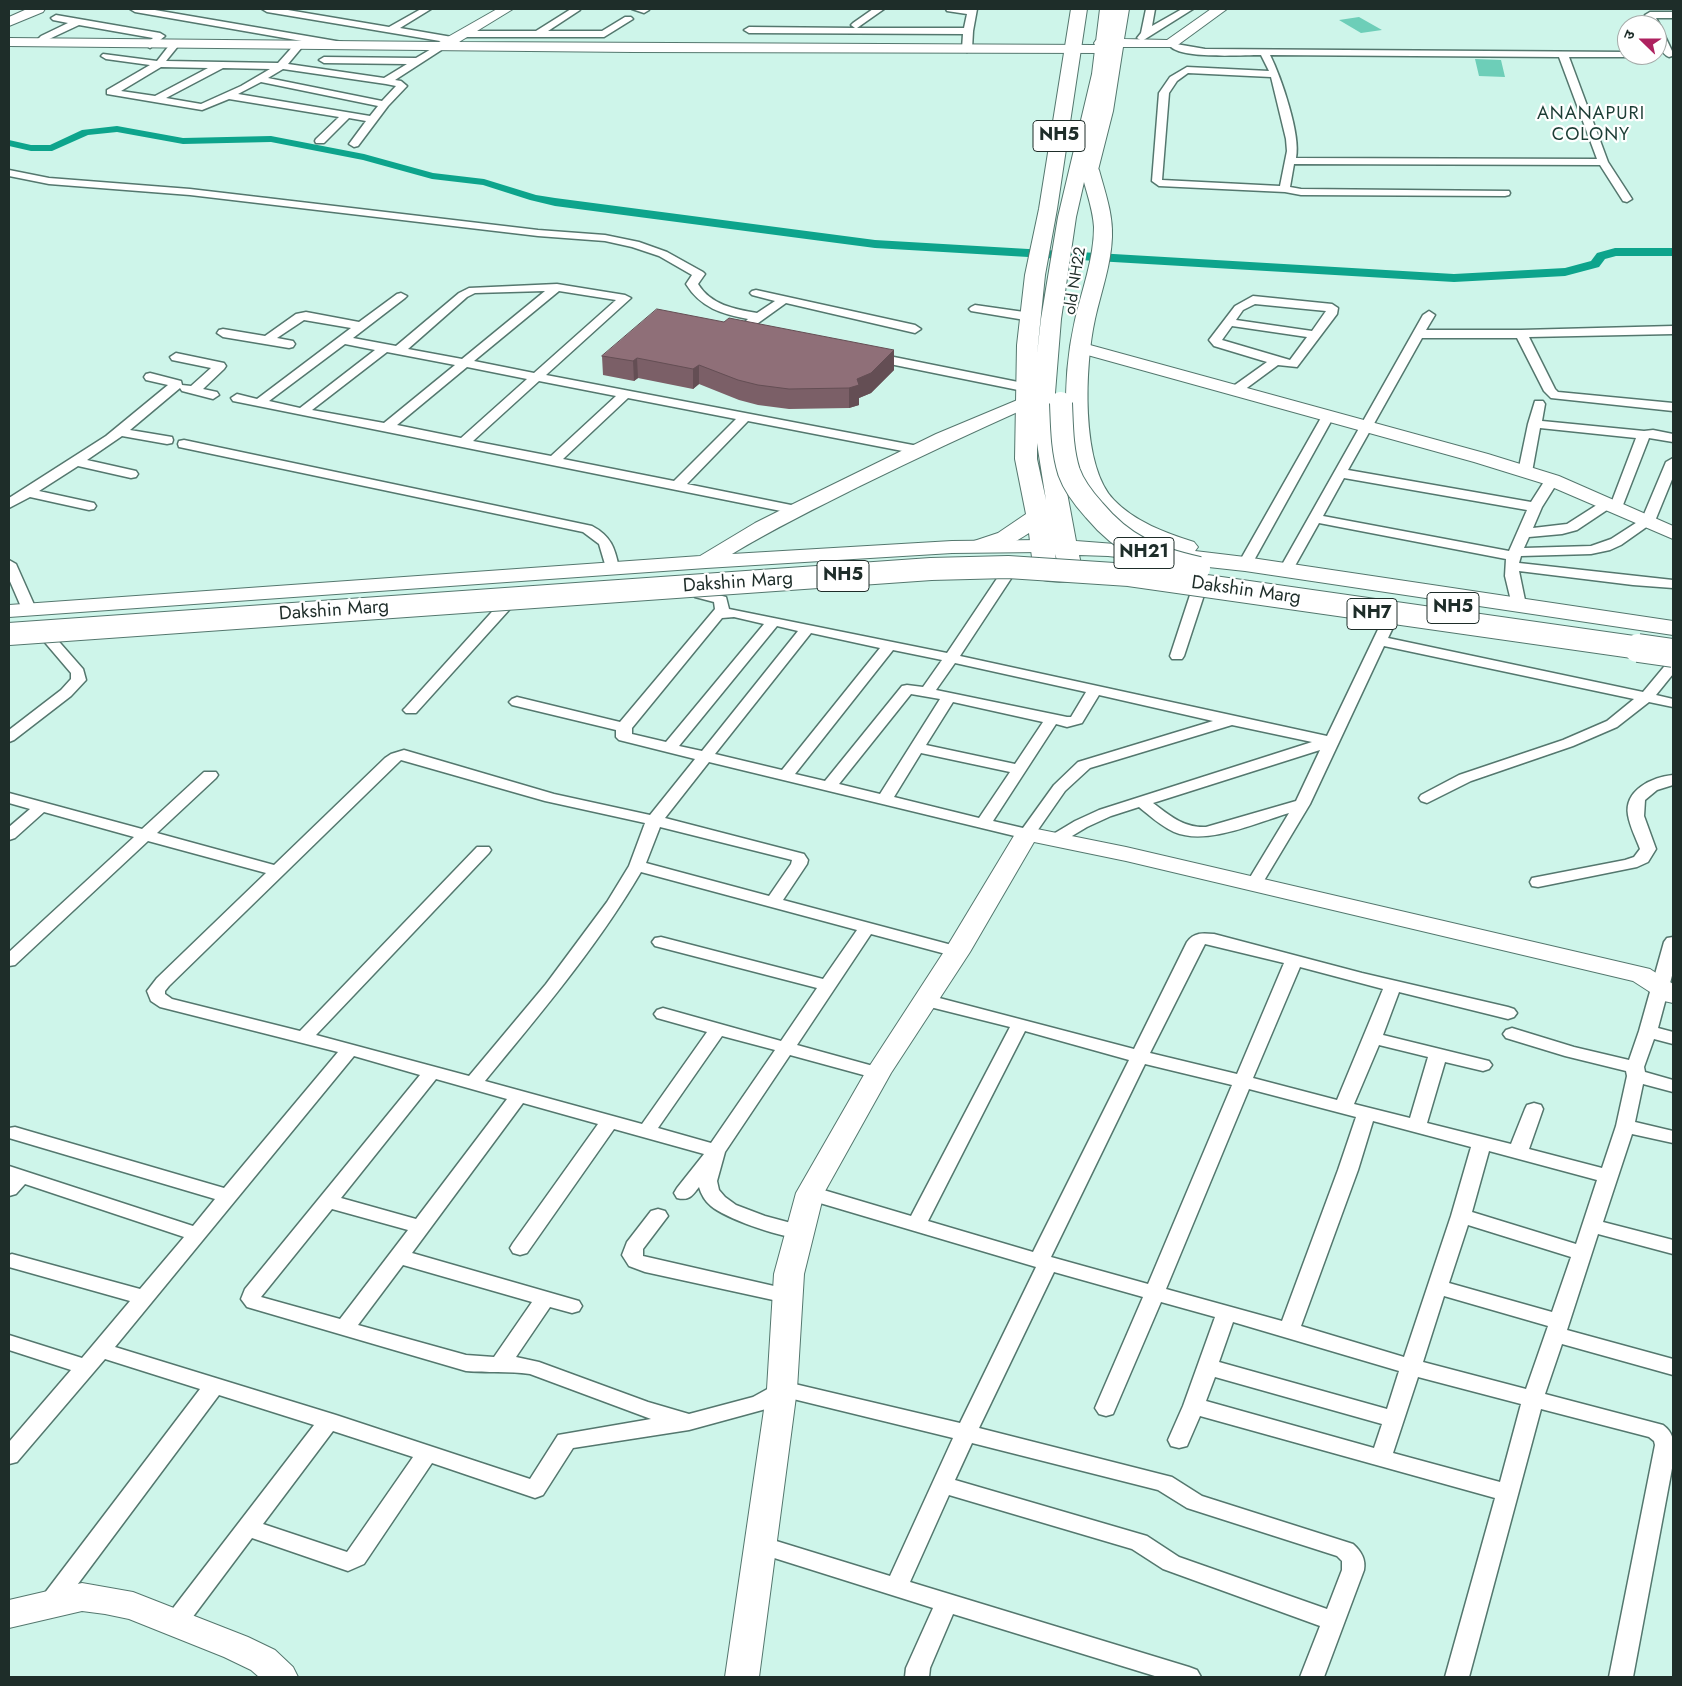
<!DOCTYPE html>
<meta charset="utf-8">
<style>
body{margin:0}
#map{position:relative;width:1682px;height:1686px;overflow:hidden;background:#cef5ea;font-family:Jost,"Noto Sans Devanagari",sans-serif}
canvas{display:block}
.frame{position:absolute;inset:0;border:10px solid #1e2d29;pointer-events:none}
.north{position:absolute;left:1617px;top:15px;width:50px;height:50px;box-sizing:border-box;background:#fff;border:1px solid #a5aba9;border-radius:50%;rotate:292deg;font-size:14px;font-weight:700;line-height:20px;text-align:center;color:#1e2d29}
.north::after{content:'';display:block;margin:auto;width:18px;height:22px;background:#ae2260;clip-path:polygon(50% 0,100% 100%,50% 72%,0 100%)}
</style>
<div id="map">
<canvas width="1682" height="1686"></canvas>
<div class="frame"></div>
<div class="north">उ</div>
</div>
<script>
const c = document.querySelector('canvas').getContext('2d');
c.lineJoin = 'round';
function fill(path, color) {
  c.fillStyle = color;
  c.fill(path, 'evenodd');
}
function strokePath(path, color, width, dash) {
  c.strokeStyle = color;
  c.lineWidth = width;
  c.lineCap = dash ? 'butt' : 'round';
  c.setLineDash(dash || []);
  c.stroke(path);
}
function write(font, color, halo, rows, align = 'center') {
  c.font = font + ' Jost,sans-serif';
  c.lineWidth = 4.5;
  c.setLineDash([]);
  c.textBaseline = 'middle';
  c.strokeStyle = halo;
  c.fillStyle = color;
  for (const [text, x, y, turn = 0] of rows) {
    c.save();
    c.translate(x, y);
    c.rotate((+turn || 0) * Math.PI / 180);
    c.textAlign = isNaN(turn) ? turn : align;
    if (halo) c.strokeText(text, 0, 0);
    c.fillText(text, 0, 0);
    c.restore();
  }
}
fill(new Path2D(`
 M1359 17 1382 30 1361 33 1339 20Z
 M1475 59 1501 60 1505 77 1479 76Z`), '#6dceb8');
fill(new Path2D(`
 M117 126 183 138 271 136 364 154 433 173 484 179 536 195 555 198 875 240 1454 274 1565 268 1591 261 1597 253 1615 248H1673V256H1616L1605 259 1599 267 1565 276 1454 282 875 248 555 206 530 200 483 185 432 179 363 160 271 142 183 144 117 132 88 135 52 151H31L9 146V140L31 145H50L82 130Z`), '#0da48c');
const street = new Path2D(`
 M130 9H149L342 42 347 45 342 48 135 12Z
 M262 9H282L389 27 421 9H431L400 28 452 37 457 40 452 43 267 12Z
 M571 9 580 10 548 31H602L625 17H631L633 19 604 37H463L458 34 463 31H536Z
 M632 9H648L649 10 644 13Z
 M873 9H884L857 28H964L967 14 947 11 946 9H977L973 31 972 49 967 52 962 49 963 34 749 33 744 30 749 27 855 28 851 25 853 23Z
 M1146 9H1155L1152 26 1182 9H1193L1142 41 1137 38 1141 33Z
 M1673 12V18H1656L1660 25 1657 27 1662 30 1673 53 1672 56 1669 57C1658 52 1657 36 1657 25H1650L1645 15 1650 12Z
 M56 15 160 33 165 36 150 48 145 45 153 38 79 25 47 40 43 44H37L35 42 41 36 68 23 53 20 51 18Z
 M174 42 179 45 166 61 278 63 295 44 298 43 303 46 288 64 384 78 407 64 324 63 319 60 324 57 416 58 438 45 441 44 446 47 395 80 401 81 407 86 388 106 358 146 354 147 349 144 366 121 349 118 324 143H316L315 141 316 139 339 117 229 99 202 110 107 94V90L150 65 106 59 101 56 103 54 157 61 171 43ZM161 67 208 68 155 96 121 91ZM223 68 270 69 241 86 201 104 166 98ZM283 69 386 84 396 86 382 101 268 78ZM261 82 378 106 370 116 238 94Z
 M1176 44 1205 49 1627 52V55H1632L1630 57H1569L1608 162 1632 199 1627 202 1623 201 1600 165 1294 164 1290 187 1301 189 1509 191 1510 193 1509 195 1505 196 1301 195 1285 192 1159 186 1152 181 1159 93 1170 77 1187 67 1269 71 1261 55C1241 55 1185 59 1171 47ZM1270 55 1559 57 1597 159 1296 158C1301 135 1281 77 1270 55ZM1188 73 1271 77 1286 139 1287 151 1280 186 1162 180 1169 93 1177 81Z
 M9 170 49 178 190 189 538 230 605 235 639 242 667 252 703 272 705 274 698 284C711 305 734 309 757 313L775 301 752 295 750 293 752 291 756 290 915 325 921 329 915 333 786 303 754 326H746L744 323 748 319C722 314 701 308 686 284L692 275 659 256 632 247 605 241 538 236 190 195 49 184 9 176Z
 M557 284 625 295 631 298 546 375 918 446 924 450 918 454 748 421 687 484 801 507 803 510 801 513 796 514 233 401 231 398 237 394 257 399 351 328 304 320 277 338 293 341 295 344 293 347 289 348 223 337 217 333 219 330 223 329 265 336 296 314 306 312 359 322 397 294 401 293 407 296 405 298 353 338 396 346 459 293 469 288ZM545 291 462 359 408 349 467 297 475 293ZM559 291 616 300 534 373 474 361ZM345 344 375 350 300 408 269 401ZM387 352 455 365 384 423 312 410ZM467 367 527 379 461 438 397 425ZM539 381 616 396 551 456 473 441ZM628 398 736 419 674 481 563 459Z
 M1253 296 1332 304 1338 308 1337 314 1297 367 1278 365 1240 393 1236 394 1230 390 1232 387 1267 362 1214 346 1209 340 1235 306ZM1255 304 1326 311 1312 331 1236 320 1243 310ZM1232 326 1307 337 1290 360 1222 340Z
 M975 305 1031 313 1037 317 1031 321 971 311 969 309 971 307Z
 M1429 311 1435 315 1426 330H1521L1673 326V334L1529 337 1555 389 1558 392 1673 403V411L1551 398 1544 391 1517 338H1422L1348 470 1531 502 1547 477H1557L1559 480 1542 507 1533 528 1567 524 1603 501H1612L1636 438 1540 428 1532 472 1530 475H1520L1518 472 1528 424 1535 401H1543L1545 404 1542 421 1644 431 1653 430 1673 434V442L1649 438 1621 510 1616 511 1610 508 1577 530 1562 534 1529 537 1524 548 1591 546 1611 539 1642 519 1666 462 1673 458V477L1655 521 1621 545 1610 550 1591 554 1521 556 1519 563 1673 580V588L1633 585 1519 571 1526 605 1524 608H1514L1512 605 1505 576 1506 559 1319 523 1291 573H1281L1279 570 1423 315ZM1344 478 1527 510 1509 551 1323 516Z
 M176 353 224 363 226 366 224 369 203 389 217 392 219 395 213 399 182 391 180 388 130 430 172 437 173 440 172 443 167 444 122 436 87 460 136 471 138 474 136 477 131 478 78 466 39 491 94 503 96 506 94 509 89 510 30 497 9 508V498L106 436 168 385 146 380 144 377 146 374 150 373 181 381 182 385 191 386 211 368 172 360 170 357Z
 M874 353 1028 384 1034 388 1028 392 870 360 868 357Z
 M1328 412 1334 416 1252 564 1250 567H1240L1238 564 1322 416Z
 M184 440 592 526C611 536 615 548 619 568L612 572 607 571 599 544 583 532 179 447 178 444 179 441Z
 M9 560 16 564 36 609 34 612H24L22 609 9 579Z
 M1007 570 1014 574 960 656 1327 736 1384 617 1386 614H1396L1398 617 1388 638 1643 692 1668 662 1673 661V674L1656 695 1673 699V707L1649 702 1617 727 1573 746 1471 781 1427 803 1421 801 1419 798 1421 795 1459 775 1563 740 1607 721 1634 699 1384 646 1310 804 1262 884 1260 888H1248L1246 884 1289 813C1256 823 1206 846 1174 832 1161 826 1150 816 1139 807L1111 816 1087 827 1062 842H1050L1048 839 1050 836 1075 821 1099 810 1312 742 1232 725 1090 768 1065 791 1033 837 1027 839 709 762 665 818 804 854 808 860 807 864 783 900 963 948 966 952 963 956 957 957 871 934 797 1045 884 1069 887 1073 884 1077 878 1079 790 1055 725 1152 717 1181 719 1190 725 1197 736 1205 765 1216 806 1227 809 1232 806 1237C789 1242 725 1218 711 1206 705 1201 701 1194 699 1187 692 1196 689 1201 677 1198L674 1193 677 1188 704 1154 614 1129 527 1253 520 1255 513 1253 510 1248 513 1243 598 1124 523 1103 412 1253 579 1301 582 1306 579 1311 572 1313 550 1307 516 1357 539 1362 648 1402 689 1414 753 1397 782 1381 960 1423 1036 1267 803 1198 800 1193 803 1188 810 1186 911 1216 1010 1027 918 1004 915 1000 918 996 924 994 1134 1049 1187 942C1194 932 1203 933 1214 934L1362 973 1508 1007 1514 1009 1517 1013 1514 1017 1508 1019 1399 992 1383 1035 1489 1061 1492 1065 1489 1069 1483 1071 1445 1062 1427 1123 1511 1144 1525 1109 1527 1105 1534 1103 1541 1105 1543 1109 1529 1149 1602 1168 1616 1126 1627 1076 1626 1071 1565 1056 1506 1038 1503 1034 1506 1030 1512 1028 1574 1047 1629 1060 1639 1031 1664 942 1667 938 1673 937V972L1658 1028 1673 1032V1044L1654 1039 1644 1067 1645 1072 1673 1080V1092L1643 1084 1635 1122 1673 1131V1143L1632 1134 1603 1222 1673 1240V1254L1598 1234 1567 1330 1673 1359V1375L1562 1344 1545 1394 1663 1425C1677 1435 1673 1448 1673 1463L1633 1677H1609L1655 1445 1654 1441 1649 1437 1541 1409 1469 1677H1445L1495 1498 1200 1416 1187 1446 1179 1448 1171 1446 1168 1440 1183 1406 1215 1317 1161 1302 1113 1414 1106 1416 1099 1414 1095 1408 1143 1297 1054 1272 979 1428 1164 1475 1172 1477 1202 1496 1353 1544C1361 1551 1366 1559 1364 1570L1324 1677H1300L1320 1626 1163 1569 1132 1549 949 1495 910 1582 1189 1667 1197 1670 1201 1677H1158L953 1614 930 1668 929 1677H905L906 1668 933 1608 752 1551 749 1545 752 1539 760 1536 890 1576 953 1438 785 1397 766 1409 689 1430 573 1448 543 1495 535 1498 432 1463 364 1564 348 1571 252 1538 183 1630 175 1632 167 1630 164 1623 167 1616 314 1425 219 1395 57 1612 49 1614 41 1612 38 1605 41 1598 200 1389 105 1359 17 1462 9 1464V1442L71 1370 9 1350V1335L82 1358 130 1301 9 1267V1255L12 1254 140 1289 184 1237 25 1184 16 1194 9 1196V1166L193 1226 215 1199 9 1138V1128L15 1127 224 1188 338 1052 160 1007 151 1001 147 991 157 978 266 873 148 841 15 965 9 966V952L134 837 44 812 15 838 9 840V827L30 809 9 803V793L142 829 204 772H216L218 775 216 778 157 833 274 865 385 758 391 754 404 750 554 794 650 815 695 759 619 740 616 737V730L512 705 509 702 512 699 517 697 620 722 715 609 714 602 695 597 693 594 695 591 700 590 726 597 729 609 947 653 1002 571ZM734 617 764 624 666 742 632 734V728L722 618ZM777 626 798 631 702 751 679 746ZM811 633 880 648 782 770 715 754ZM893 650 942 660 923 687 907 685 902 686 825 781 795 774ZM955 663 1086 692 1071 717H1067L936 690ZM911 694 940 699 880 794 839 784ZM1099 695 1213 721 1078 762 1054 785 1023 828 993 821 1056 724 1067 727 1082 723ZM953 702 1043 722 1015 764 926 745ZM1320 750 1296 801 1206 827C1184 828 1170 816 1153 803ZM921 753 1010 772 979 818 894 797ZM401 760 545 801 645 823 629 866 607 902 546 984 469 1076 316 1035 489 853 491 850 489 847H477L300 1031 172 999 165 994V991L169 986ZM660 827 792 860 791 864 769 896 646 863ZM641 872 857 930 823 979 661 937 655 938 652 942 655 946 817 988 781 1041 663 1008 657 1010 654 1014 657 1018 707 1032 642 1124 485 1081C540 1014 597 947 641 872ZM1205 944 1284 963 1237 1074 1150 1053ZM1300 967 1383 989 1337 1100 1253 1078ZM1025 1031 1129 1060 1033 1252 928 1221ZM722 1036 775 1050 711 1143 658 1128ZM1379 1045 1428 1057 1410 1118 1354 1104ZM354 1056 420 1075 245 1289 241 1299 247 1307 466 1371C487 1373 508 1371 530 1374L651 1419 558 1435 530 1479 336 1415 115 1347ZM1145 1064 1232 1085 1148 1284 1051 1257ZM436 1079 507 1099 416 1219 341 1198ZM1249 1089 1356 1117 1338 1170 1282 1321 1166 1289ZM1373 1121 1471 1147 1451 1216 1404 1357 1301 1326 1358 1170ZM1489 1151 1597 1180 1576 1244 1472 1212ZM332 1209 408 1230 340 1319 261 1297ZM1468 1225 1571 1257 1552 1312 1449 1283ZM403 1265 532 1302 494 1357 466 1355 358 1325ZM1444 1296 1548 1326 1526 1389 1423 1362ZM1233 1322 1399 1371 1387 1409 1219 1362ZM1215 1377 1382 1424 1374 1448 1206 1401ZM1418 1377 1521 1404 1500 1482 1393 1453ZM333 1431 413 1457 347 1552 263 1524ZM972 1443 1158 1490 1187 1508 1337 1556 1342 1561V1570L1327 1609 1179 1557 1147 1536 955 1480Z
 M1199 585 1204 586 1206 589 1184 656 1182 659H1172L1170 656 1192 589 1194 586Z
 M504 603 509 604 511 607 509 610 416 713H406L403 710 406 707 499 604Z
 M49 635 54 636 83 669 86 680 71 696 14 740 9 742V730L61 690 71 679V673L42 639 44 636Z
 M1673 775V785L1657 790 1645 800 1644 816 1656 849 1648 862 1637 867 1538 887 1532 886 1530 882 1532 878 1625 860 1634 857 1640 849C1636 838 1630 827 1628 815 1624 790 1652 777 1673 775Z
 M658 1209 665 1211 668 1216 643 1249V1256L787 1289 794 1291 797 1296 794 1301 787 1303 645 1272 629 1266 622 1255 627 1242 651 1211Z`);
const secondary = new Path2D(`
 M27 9H45L43 12 9 26V17Z
 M497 9H513L459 42 1095 45 1094 43 1096 40 1110 39 1115 9H1129L1124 39 1167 40 1211 9H1227L1175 47H1123L1113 111 1098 170 1095 173H1085L1082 170 1099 111 1108 51 1103 53 633 52 9 46V38L439 42Z
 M1079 342 1488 454 1559 476 1673 526V539L1545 484 1474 462 1073 351 1070 347 1073 343Z
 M1027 396 1033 397 1036 401 1033 405C975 431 917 458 860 486 816 508 773 529 732 554L952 541 1042 540 1049 542 1052 546 1049 550 1042 552 952 553 706 568 9 617V605L700 556 755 523 789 506 936 434Z
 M1027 827 1126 847 1650 969 1673 984V1003L1664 1001 1633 981 1126 861 1034 842 970 952 891 1073 824 1193 804 1274 797 1389 759 1677H725L767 1389 774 1274 796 1193 865 1073 945 950 1015 834 1019 829Z
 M82 1583 133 1592 248 1637 275 1650 293 1667 298 1677H259L251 1670 224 1657 129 1619 105 1614 82 1611 9 1628V1600Z`);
const highway = new Path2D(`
 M1071 9H1087L1057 209 1045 275 1037 354 1041 319 1058 217 1092 74 1100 9H1116L1108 74 1088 165 1096 166 1099 170C1105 192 1113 214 1112 237 1111 265 1101 292 1095 319 1085 364 1080 465 1114 500 1135 522 1166 533 1194 542L1198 547 1195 551 1245 557 1673 621V635L1245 571 1108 556 1079 555 1081 564 1074 570 1079 575 1075 580C1063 583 1050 582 1038 579L1034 574 1029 533C1014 543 992 556 974 551L970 546 974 541 998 533 1026 514 1015 459 1017 345 1025 275 1039 209ZM1084 182C1088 197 1093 211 1094 227 1094 259 1082 289 1075 320 1063 373 1057 467 1098 510 1116 529 1142 540 1167 548L1076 541 1060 455 1055 393 1061 319 1076 217ZM1037 443 1046 500 1037 459ZM1055 554 1060 568 1057 567Z`);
strokePath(street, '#54776e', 3);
strokePath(secondary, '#54776e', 2);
strokePath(highway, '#54776e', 2);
fill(street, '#fff');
fill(secondary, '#fff');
fill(highway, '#fff');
const highwayBridgeFar1 = new Path2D(`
 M1061 403C1062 426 1062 450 1069 472 1074 486 1084 499 1094 510 1124 546 1154 558 1199 568
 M9 634 931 569 1008 567 1129 575 1647 649`);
const highwayBridge = new Path2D(`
 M1638 648 1673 653`);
strokePath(highwayBridgeFar1, '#54776e', 24, []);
strokePath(highwayBridge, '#54776e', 30, []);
strokePath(highwayBridgeFar1, '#fff', 22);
strokePath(highwayBridge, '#fff', 28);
fill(new Path2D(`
 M724 322 894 370 871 393 859 398V405L849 408 789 409 758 405 739 400 699 384 693 389 638 378 634 381 603 375 602 356Z`), '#7b5f67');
fill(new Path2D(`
 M894 350V370L871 393 859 398V405L849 408V388L857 379Z
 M637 358 638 378 634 381 633 361Z
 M699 365V384L693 389V369Z`), '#644e54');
const building = new Path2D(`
 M657 309 724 322 729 318 894 350 871 373 857 379 859 385 849 388 789 389 758 385 738 380 699 365 693 369 637 358 633 361 602 356Z`);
fill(building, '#8f6f78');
strokePath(building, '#644e54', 1);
write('16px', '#1e2d29', '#fff', [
 ["old NH22",1076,281,-81]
]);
c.letterSpacing = '1px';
write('18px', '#1c3d35', '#fff', [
 ["ANANAPURI",1591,115],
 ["COLONY",1591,136]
]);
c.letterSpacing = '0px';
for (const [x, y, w] of [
 [1059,136,52],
 [1144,553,60],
 [843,576,52],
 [1453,608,52],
 [1372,614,50]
]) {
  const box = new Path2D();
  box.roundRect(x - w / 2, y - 15.5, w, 31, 4);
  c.fillStyle = '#fff';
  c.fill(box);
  strokePath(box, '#1e2d29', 1);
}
write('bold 18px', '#1e2d29', null, [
 ["NH5",1059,136],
 ["NH21",1144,553],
 ["NH5",843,576],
 ["NH5",1453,608],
 ["NH7",1372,614]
]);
write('19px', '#1e2d29', '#fff', [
 ["Dakshin Marg",738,583,-4],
 ["Dakshin Marg",1246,591,8],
 ["Dakshin Marg",334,611,-4]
]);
</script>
